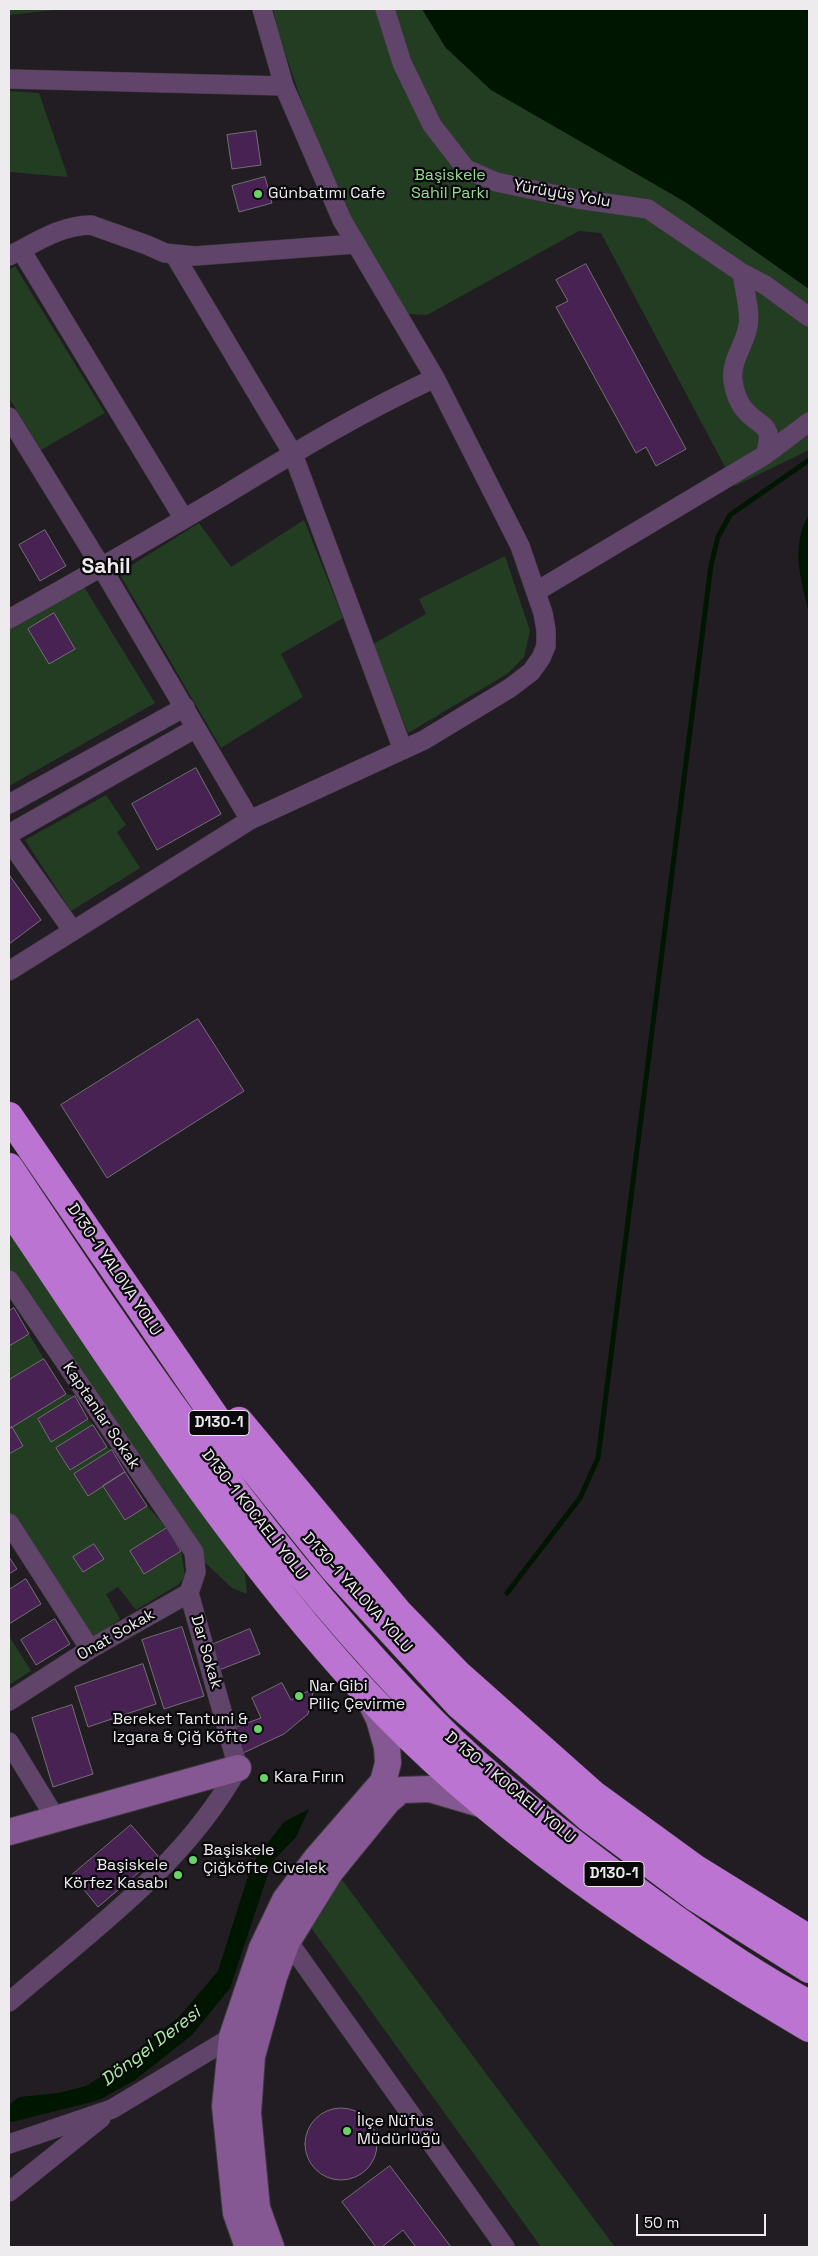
<!DOCTYPE html>
<meta charset="utf-8">
<style>
body{margin:0}
#map{position:relative;width:818px;height:2256px;overflow:hidden;background:#211d22;font-family:"Space Grotesk",sans-serif}
canvas{display:block}
.frame{position:absolute;inset:0;border:10px solid #eeebef;pointer-events:none}
.scale{position:absolute;left:636px;top:2214px;width:130px;height:22px;box-sizing:border-box;border:2px solid #eeebef;border-top:0;padding-left:6px;font-size:15px;line-height:18px;white-space:nowrap;color:#eeebef;-webkit-text-stroke:4px #09080a;paint-order:stroke}
</style>
<div id="map">
<canvas width="818" height="2256"></canvas>
<div class="frame"></div>
<div class="scale">50 m</div>
</div>
<script>
const c = document.querySelector('canvas').getContext('2d');
c.lineJoin = 'round';
function fill(path, color) {
  c.fillStyle = color;
  c.fill(path, 'evenodd');
}
function strokePath(path, color, width, dash) {
  c.strokeStyle = color;
  c.lineWidth = width;
  c.lineCap = dash ? 'butt' : 'round';
  c.setLineDash(dash || []);
  c.stroke(path);
}
function write(font, color, halo, rows, align = 'center') {
  c.font = font + ' "Space Grotesk",sans-serif';
  c.lineWidth = 4.5;
  c.setLineDash([]);
  c.textBaseline = 'middle';
  c.strokeStyle = halo;
  c.fillStyle = color;
  for (const [text, x, y, turn = 0] of rows) {
    c.save();
    c.translate(x, y);
    c.rotate((+turn || 0) * Math.PI / 180);
    c.textAlign = isNaN(turn) ? turn : align;
    if (halo) c.strokeText(text, 0, 0);
    c.fillText(text, 0, 0);
    c.restore();
  }
}
fill(new Path2D(`
 M9 9H65L9 15Z
 M273 9H422L446 48 687 203 809 289V450L735 486 601 233 579 231 427 315 406 314 347 211 311 128 280 38Z
 M9 91 39 93 68 177 9 172Z
 M15 266 105 413 41 450 9 398V270Z
 M304 520 343 618 281 654 303 697 221 748 119 573 199 523 231 567Z
 M505 556 530 631 524 657 507 674 408 733 373 644 426 614 419 599Z
 M83 585 155 703 9 786V625Z
 M106 795 126 825 117 832 140 868 71 911 25 840Z
 M9 1223 232 1543 245 1575 247 1594 232 1588 194 1552 9 1280Z
 M29 1334 44 1359 9 1380V1346Z
 M66 1394 75 1396 38 1419 51 1442 88 1419 93 1425 56 1448 70 1470 107 1447 112 1450 74 1474 103 1486 125 1519 147 1506 167 1528 130 1551 144 1573 181 1551 185 1576 179 1584 136 1610 118 1587 106 1594 120 1619 90 1640 9 1514V1454L23 1446 12 1427Z
 M9 1636 31 1671 9 1685Z
 M334 1869 615 2247H541L304 1918Z`), '#233d22');
fill(new Path2D(`
 M422 9H809V289L687 203 491 90 446 48Z
 M809 514V614C801 578 790 548 809 514Z
 M309 1809 296 1837 272 1862 230 1988 192 2035 135 2080 99 2100 12 2122 9 2121V2105L19 2097 59 2093 86 2086 115 2068 179 2017 218 1971 250 1870 259 1854 284 1822Z`), '#011601');
strokePath(new Path2D(`
 M507 1593 580 1498 598 1458 711 565 718 537 730 515 809 460`), '#011601', 5);
const building = new Path2D(`
 M256 131 261 165 232 169 227 135Z
 M265 177 272 203 239 212 232 186Z
 M586 264 686 449 656 466 646 447 636 453 556 307 568 301 556 280Z
 M45 530 66 566 40 581 19 545Z
 M54 613 75 649 49 664 28 629Z
 M196 768 221 814 157 850 132 804Z
 M10 876 41 920 9 944V877Z
 M198 1019 244 1091 107 1178 61 1105Z
 M14 1308 29 1334 9 1346V1311Z
 M44 1359 66 1394 9 1429V1380Z
 M75 1396 88 1419 51 1442 38 1419Z
 M93 1425 107 1447 70 1470 56 1448Z
 M12 1427 23 1446 9 1454V1429Z
 M112 1450 125 1472 88 1496 74 1474Z
 M125 1472 147 1506 125 1520 103 1486Z
 M167 1528 181 1551 144 1574 130 1551Z
 M94 1544 104 1559 83 1572 73 1557Z
 M9 1557 17 1569 9 1574Z
 M26 1579 41 1604 9 1624V1590Z
 M55 1619 70 1644 36 1665 21 1640Z
 M182 1627 204 1696 164 1709 142 1640Z
 M250 1629 260 1654 219 1670 209 1646Z
 M143 1664 156 1704 88 1727 75 1687Z
 M282 1683 291 1700 314 1688 308 1714 284 1734 243 1753 233 1728 261 1718 252 1698Z
 M72 1705 93 1774 53 1787 32 1718Z
 M131 1825 158 1856 98 1907 72 1875Z
 M305 2144a36 36 0 1 1 72 0a36 36 0 1 1-72 0Z
 M390 2166 451 2247H414L415 2246 403 2230 382 2247H376L342 2202Z`);
fill(building, '#472253');
strokePath(building, '#746f75', 1);
const street = new Path2D(`
 M385 9 402 63 432 125 466 169 496 182 577 199 648 209 742 273 765 285 809 317
 M9 79 284 86
 M21 250 184 519
 M9 256C35 243 61 225 91 225L147 245 165 253 195 256 355 244
 M175 256 293 454 403 750
 M742 273C744 288 751 313 748 326 745 345 730 361 733 381 734 390 738 402 744 409 761 430 775 421 765 455
 M9 417 102 568 250 820
 M537 591 765 455 809 422
 M9 619C81 579 152 538 223 496 292 454 361 412 435 378
 M9 804 185 707
 M9 834 196 728
 M9 841 73 931
 M9 971 250 820 424 740 510 688 531 672 541 658 546 646V630L543 613 520 546 435 378 342 220 284 86 262 9
 M9 1280 194 1552 196 1572 189 1593 90 1649 9 1701
 M9 1523 90 1649
 M9 1742 56 1819
 M283 1934 505 2247
 M9 2002C91 1931 185 1865 238 1768L189 1593
 M9 2144 112 2109 232 2037 240 2040
 M9 2192 101 2118`);
const secondary = new Path2D(`
 M9 1832 238 1768
 M248 2247 236 2213 225 2106 232 2037 262 1948 285 1900 316 1859 383 1782 388 1763 387 1747 379 1719 368 1697
 M271 2247 257 2208 248 2113 252 2056 274 1977 287 1942 331 1871 388 1801 401 1790 430 1789 484 1805`);
const highway = new Path2D(`
 M9 1116 235 1446 333 1568 459 1705 589 1818 696 1898 809 1969
 M9 1167C139 1362 268 1555 433 1722 490 1780 554 1829 618 1877 677 1921 744 1970 809 2004
 M9 1208C121 1373 228 1544 364 1691 490 1827 650 1934 809 2028
 M239 1421 398 1612 458 1674 593 1794 696 1869 809 1939`);
strokePath(street, '#3e3a3f', 20);
strokePath(secondary, '#3e3a3f', 28);
strokePath(highway, '#3e3a3f', 29);
strokePath(street, '#604469', 19);
strokePath(secondary, '#855893', 26);
strokePath(highway, '#bb74d1', 28);
for (const [x, y, r, color] of [
 [258,194,5,"#68d465"],
 [299,1696,5,"#68d465"],
 [258,1729,5,"#68d465"],
 [264,1778,5,"#68d465"],
 [193,1860,5,"#68d465"],
 [178,1875,5,"#68d465"],
 [347,2131,5,"#68d465"]
]) {
  const dot = new Path2D();
  dot.arc(x, y, r, 0, 2 * Math.PI);
  c.fillStyle = color;
  c.fill(dot);
  strokePath(dot, '#09080a', 2);
}
for (const [x, y, w] of [
 [219,1423,60],
 [614,1874,60]
]) {
  const box = new Path2D();
  box.roundRect(x - w / 2, y - 12.5, w, 25, 4);
  c.fillStyle = '#09080a';
  c.fill(box);
  strokePath(box, '#eeebef', 1);
}
write('bold 15px', '#eeebef', null, [
 ["D130-1",219,1423],
 ["D130-1",614,1874]
]);
write('16px', '#96dc92', '#09080a', [
 ["Başiskele",450,176],
 ["Sahil Parkı",450,194]
]);
write('16px', '#eeebef', '#09080a', [
 ["Günbatımı Cafe",268,194],
 ["Nar Gibi",309,1687],
 ["Piliç Çevirme",309,1705],
 ["Bereket Tantuni &",248,1720,"right"],
 ["Izgara & Çiğ Köfte",248,1738,"right"],
 ["Kara Fırın",274,1778],
 ["Başiskele",203,1851],
 ["Çiğköfte Civelek",203,1869],
 ["Başiskele",168,1866,"right"],
 ["Körfez Kasabı",168,1884,"right"],
 ["İlçe Nüfus",357,2122],
 ["Müdürlüğü",357,2140]
], 'left');
write('16px', '#eeebef', '#09080a', [
 ["Yürüyüş Yolu",562,194,10],
 ["D130-1 YALOVA YOLU",114,1270,56],
 ["Kaptanlar Sokak",101,1416,56],
 ["D130-1 KOCAELİ YOLU",254,1515,52],
 ["D130-1 YALOVA YOLU",357,1593,48],
 ["Onat Sokak",116,1635,-30],
 ["Dar Sokak",206,1652,74],
 ["D 130-1 KOCAELİ YOLU",510,1788,40]
]);
write('italic 18px', '#aaf0a5', '#09080a', [
 ["Döngel Deresi",151,2047,-37]
]);
write('bold 21px', '#eeebef', '#09080a', [
 ["Sahil",106,567]
]);
</script>
